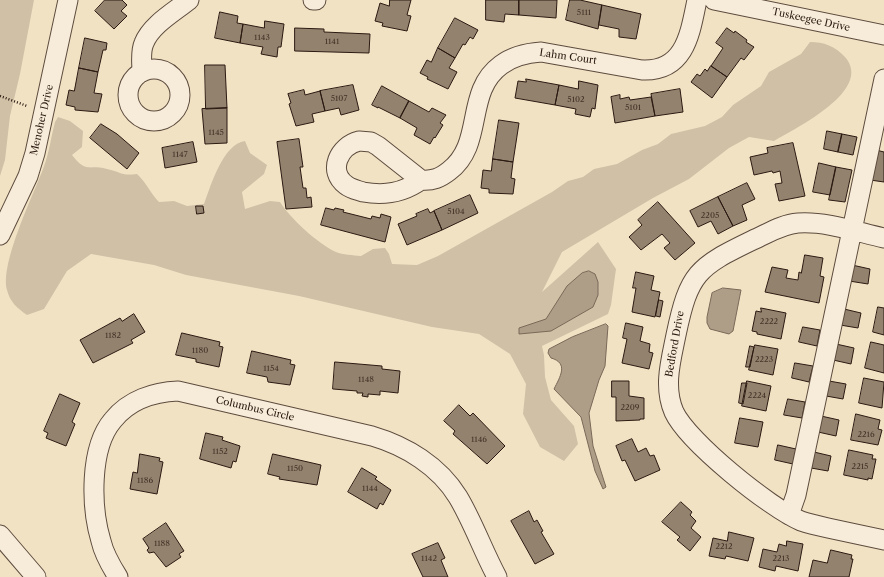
<!DOCTYPE html>
<style>
body{margin:0}
canvas{display:block;background:#f2e2c4}
</style>
<canvas width="884" height="577"></canvas>
<script>
const c = document.querySelector('canvas').getContext('2d');
c.lineJoin = 'round';
function fill(path, color) {
  c.fillStyle = color;
  c.fill(path, 'evenodd');
}
function strokePath(path, color, width, dash) {
  c.strokeStyle = color;
  c.lineWidth = width;
  c.lineCap = dash ? 'butt' : 'round';
  c.setLineDash(dash || []);
  c.stroke(path);
}
function write(font, color, halo, rows, align = 'center') {
  c.font = font + ' "Libre Caslon Text",serif';
  c.lineWidth = 3;
  c.setLineDash([]);
  c.textBaseline = 'middle';
  c.strokeStyle = halo;
  c.fillStyle = color;
  for (const [text, x, y, turn = 0] of rows) {
    c.save();
    c.translate(x, y);
    c.rotate((+turn || 0) * Math.PI / 180);
    c.textAlign = isNaN(turn) ? turn : align;
    if (halo) c.strokeText(text, 0, 0);
    c.fillText(text, 0, 0);
    c.restore();
  }
}
fill(new Path2D(`
 M0 0H34L20 74 10 116 5 160 0 176Z
 M810 42C824 42 835 46 845 57 874 90 796 128 774 141L749 137 729 148 689 179 653 198 562 252 542 292 598 242 616 269 611 305 608 314 542 346 544 355 545 377 551 400 574 426 578 444 564 461 540 447 523 414 526 384 510 354 479 334 432 327 299 296 186 275 154 265 91 254 67 271 44 309 27 315C17 308 10 302 7 290 0 263 33 196 43 169 49 154 51 137 55 122L58 117 70 121 83 131 82 147 72 155C87 174 88 164 107 169 122 172 120 176 137 174 147 183 150 193 159 202L174 201 187 206 204 204C211 185 223 144 245 141L250 153 267 165 264 174 242 192 245 209 270 201 280 202C291 219 317 243 336 252 343 255 353 255 361 256L373 249 385 248 389 254 392 264 417 265 438 256 552 192 568 181 583 177 594 169 617 164 642 150 658 144 671 134 705 126 722 117 733 105 761 86 769 72 801 54Z`), '#d0c0a6');
const water = new Path2D(`
 M589 271 595 274 598 282V295L593 307 551 331 519 334V328L546 319 567 286 582 273Z
 M723 288 741 290 733 331 729 334 710 329 707 323V317L712 293Z
 M606 324 608 326 605 366 599 380 589 413 593 446 605 484 606 487 603 489 595 471 581 417 554 389C560 377 569 363 551 358L548 353 549 349 572 337Z`);
fill(water, '#ae9e87');
strokePath(water, '#7a6958', 1);
const building = new Path2D(`
 M105 0H122L127 5 121 11 127 16 114 29 95 11Z
 M390 0H411L407 15 411 16 407 31 382 26 383 23 375 21 380 3 389 6Z
 M486 0H519V15L505 14 504 22 486 20Z
 M519 0H557L556 18 519 15Z
 M570 0H580L602 5 598 29 566 20Z
 M602 5 641 14 636 39 619 37V29L599 25Z
 M220 12 238 16 237 23 243 24 240 43 215 38Z
 M455 18 478 30 473 39 470 37 465 45 463 44 455 58 438 48Z
 M265 21 284 24 281 47H278L277 57 261 54 263 47 240 43 243 24 264 28Z
 M295 28 324 29V32L370 34 369 53 295 51Z
 M727 28 734 33 735 31 747 40 746 42 754 47 744 60 741 58 727 77 711 66 723 48 716 43Z
 M85 38 107 43 106 50H103L98 72 79 68Z
 M438 48 455 58 449 68 457 72 448 89 427 79 428 77 420 73 427 60 431 62Z
 M205 65H225L227 108 206 109Z
 M711 66 727 77 712 98 691 82 697 74 700 76 705 69 707 71Z
 M79 68 98 72 94 93 102 94 98 112 75 110V107L66 105 69 90 74 91Z
 M526 79 559 85 555 105 515 98 518 81 526 82Z
 M579 81 598 85 595 109 592 108 590 117 575 114 576 109 555 105 559 85 578 89Z
 M353 85 359 110 341 115 339 108 325 111 320 91Z
 M382 86 409 101 400 118 378 107V108L372 105Z
 M680 89 683 112 655 116 651 94Z
 M304 90 305 95 320 91 325 111 312 114 314 122 296 126 289 104 291 103 288 94Z
 M620 95V99L629 97 630 100 651 97 655 116 615 123 611 97Z
 M409 101 429 112 432 108 446 115 440 123 443 125 435 138 434 137 430 144 414 135 417 128 400 118Z
 M227 108V143L205 144 202 109Z
 M499 120 519 123 513 162 493 159Z
 M101 124 117 134 139 153 127 169 90 138Z
 M827 131 842 134 838 152 824 149Z
 M842 134 857 137 853 155 838 152Z
 M299 139 303 167H300L303 188H306L307 198 311 197 312 207 286 209 277 142Z
 M193 142 197 162 165 168 162 148Z
 M793 143 805 196 779 201 775 184 782 183 780 171 773 173 772 171 754 175 750 157 768 153 767 148Z
 M876 150 884 152V182L870 180Z
 M493 159 513 162 511 178 515 179 513 194 489 193V189L481 188 483 170 491 171Z
 M819 163 836 167 830 195 813 192Z
 M836 167 852 170 845 202 829 200Z
 M747 183 755 199 742 205 747 220 733 226 718 197Z
 M470 195 478 213 442 230 434 211Z
 M718 197 733 226 718 234 711 221 698 227 690 211Z
 M658 202 695 243 675 260 664 248 670 243 662 234 641 250 629 237 642 225 638 220Z
 M196 206H203L204 213 197 214Z
 M326 208 334 210 335 208 344 210 343 212 371 219 372 216 380 218 381 214 391 217 385 242 321 225Z
 M428 209 430 213 434 211 442 230 407 245 398 224 417 216 416 214Z
 M805 255 823 258 820 276 824 277 819 303 765 292 772 267 788 270 786 278 798 280 799 272 801 273Z
 M852 265 870 269 868 284 849 281Z
 M636 272 654 276 651 290 660 292 655 317 632 312 636 288H633Z
 M659 300 663 301 660 317 656 316Z
 M878 307 884 308V335L873 332Z
 M761 308 786 313 781 339 757 334V332L752 331 756 311 761 312Z
 M844 309 861 313 858 328 840 325Z
 M134 314 145 332 131 340 133 343 93 363 80 340 120 318 122 321Z
 M626 323 643 327 640 341 650 344 649 352 653 353 649 369 622 363 627 339 623 338Z
 M803 327 820 330 817 346 799 342Z
 M182 333 220 342 219 346 223 347 219 367 196 362V359L176 355Z
 M871 342 884 345V373L865 368Z
 M836 344 854 348 851 364 833 360Z
 M755 345 778 349 773 375 749 370Z
 M750 346 754 347 750 367H746Z
 M252 351 291 360 290 364 295 365 290 385 268 382 267 377 247 373Z
 M335 362 382 366V369L400 371 398 393 380 391V395L368 394V397L362 396 363 393H357V391L333 389Z
 M795 363 813 366 809 382 792 378Z
 M864 378 884 382 882 408 859 403Z
 M612 381H629V396L644 398V419H640V420L616 421V397H612Z
 M747 381 771 386 766 411 742 406Z
 M829 381 846 384 843 399 826 396Z
 M742 383H747L743 404 739 403Z
 M60 394 80 403 72 422 75 424 66 446 46 438 48 433 44 431Z
 M788 399 805 402 802 418 784 415Z
 M459 405 470 416 473 413 505 446 487 464 453 434 455 431 444 421Z
 M856 414 880 420 878 429 882 430 878 445 851 440Z
 M821 416 839 420 836 436 818 432Z
 M740 418 763 422 758 447 735 443Z
 M206 433 223 437 222 440 240 446 236 462 233 461 231 468 200 459Z
 M632 439 638 452 646 448 650 456 654 455 660 470 635 481 625 460 622 461 616 446Z
 M778 445 796 449 793 464 775 460Z
 M849 450 873 455 872 459H876L872 479 868 478V480L844 475Z
 M814 452 831 456 828 471 811 468Z
 M140 454 160 458 159 461 163 462 157 494 130 489 133 472 137 473Z
 M273 454 321 465 317 485 279 479 280 477 268 474Z
 M362 468 377 477 375 479 391 490 383 505 380 503 377 509 348 492Z
 M681 502 692 512 690 515 696 521 691 528 701 537 690 551 677 540 680 537 662 522Z
 M529 511 534 522 537 520 543 531 541 532 554 554 535 564 511 521Z
 M166 523 184 551 179 554 181 557 166 567 154 552 149 553 147 550 149 548 143 539Z
 M729 532 754 538 748 561 726 556 725 559 709 556 713 538 727 541Z
 M787 541 803 544 798 571 776 566 775 571 759 567 763 549 777 552 779 544 786 546Z
 M438 543 445 558 441 560 448 577H423L412 554Z
 M831 550 852 555 851 559H853L849 577H809L813 560 827 563Z`);
fill(building, '#92826e');
strokePath(building, '#2b1a11', 1);
const minor = new Path2D(`
 M313 0H316
 M714 0 884 35
 M128 95a26 26 0 1 1 52 0a26 26 0 1 1-52 0Z
 M142 72C142 63 140 52 144 43 151 25 174 12 189 0
 M359 141 371 142 378 146 421 180C403 193 385 196 363 192 357 190 351 189 346 185 327 171 339 146 359 141Z
 M421 180C433 181 440 178 449 171 485 144 464 92 501 65 513 56 526 53 541 52L642 70C685 72 690 34 697 0
 M0 235 28 176 35 153 68 0
 M884 238C857 232 826 221 798 223 782 224 767 234 753 240 697 267 689 273 676 335 671 360 663 387 674 412 688 442 770 508 801 521 810 524 819 526 828 528 847 532 865 536 884 540
 M789 515 796 495 884 79
 M0 535 36 577
 M118 577C111 566 104 554 101 541 91 508 89 448 113 420 129 400 154 392 178 391L372 436C406 446 439 466 458 497 473 522 483 551 497 577`);
strokePath(minor, '#5d4c3e', 21);
strokePath(new Path2D(`
 M0 96 27 106`), '#2b1a11', 2.5, [1, 2]);
strokePath(minor, '#f7ecd9', 19);
write('8px', '#453428', null, [
 ["5111",584,13],
 ["1143",262,38],
 ["1141",332,42],
 ["5107",339,99],
 ["5102",576,100],
 ["5101",633,108],
 ["1145",216,133],
 ["1147",180,155],
 ["5104",456,212],
 ["2205",710,216],
 ["2222",769,322],
 ["1182",113,336],
 ["1180",200,351],
 ["2223",764,360],
 ["1154",271,369],
 ["1148",366,380],
 ["2224",757,396],
 ["2209",630,408],
 ["2216",866,435],
 ["1146",479,440],
 ["1152",220,452],
 ["2215",860,467],
 ["1150",295,469],
 ["1186",145,481],
 ["1144",370,489],
 ["1188",162,544],
 ["2212",724,547],
 ["1142",429,559],
 ["2213",781,559]
]);
write('10px', '#2b1a11', '#f7ecd9', [
 ["Tuskeegee Drive",811,20,12],
 ["Lahm Court",568,57,8],
 ["Menoher Drive",42,120,-77],
 ["Bedford Drive",675,344,-80],
 ["Columbus Circle",255,409,13]
]);
</script>
